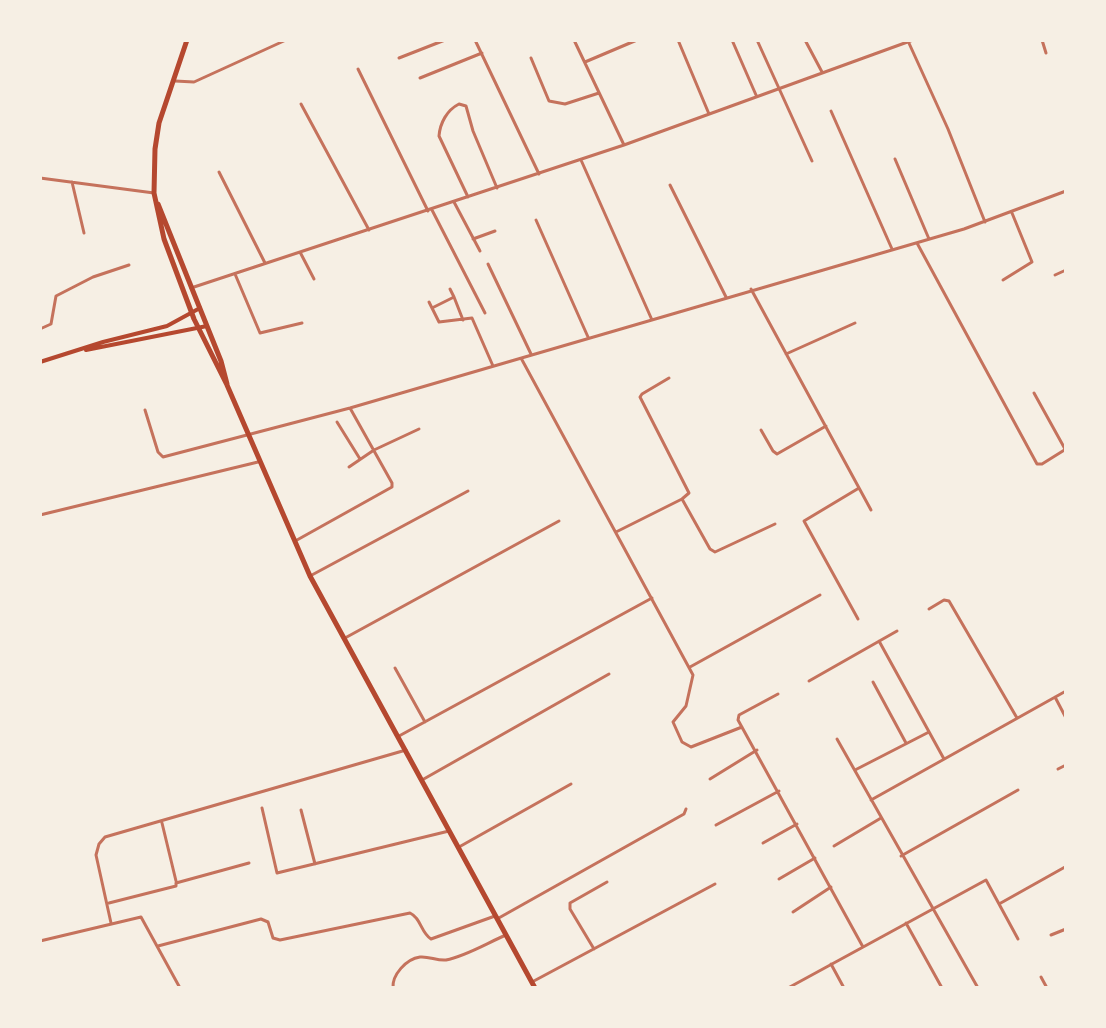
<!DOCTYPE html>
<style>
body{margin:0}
#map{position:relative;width:1106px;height:1028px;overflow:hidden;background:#f6efe4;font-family:"Work Sans",sans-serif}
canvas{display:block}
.frame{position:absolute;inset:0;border:42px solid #f6efe4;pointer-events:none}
</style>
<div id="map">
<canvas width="1106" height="1028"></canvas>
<div class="frame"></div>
</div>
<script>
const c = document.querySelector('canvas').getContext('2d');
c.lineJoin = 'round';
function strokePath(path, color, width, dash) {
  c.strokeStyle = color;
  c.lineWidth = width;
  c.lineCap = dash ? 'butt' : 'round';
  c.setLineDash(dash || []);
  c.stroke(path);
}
strokePath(new Path2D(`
 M475 40 539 174
 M574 40 624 145
 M678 40 709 114
 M732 40 756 95
 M757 40 812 161
 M805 40 822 72
 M1042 40 1046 53
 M908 41 948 129 985 222
 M399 58 445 40
 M531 58 549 101 565 104 599 93
 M585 62 637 40
 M358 69 428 211
 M420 78 482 53
 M175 81 194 82 286 40
 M301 104 369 230
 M831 111 892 249
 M895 159 929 239
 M581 160 652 320
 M219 172 265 263
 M40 178 154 193
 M72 182 84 233
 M670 185 726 297
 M468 197 439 136C440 123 447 110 459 104L466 106 473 131 497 188
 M454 202 480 251
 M432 210 485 313
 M536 220 588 337
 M473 239 495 231
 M917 243 1037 464H1042L1066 449
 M300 252 314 279
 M488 264 531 354
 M235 274 260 333 302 323
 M1055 275 1066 270
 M1003 280 1032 262 1012 213
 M191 288 624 145 913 40
 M751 289 871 510
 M454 297 463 320
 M429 302 439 322 472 318 493 366
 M432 308 454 297 450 289
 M40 329 51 324 56 296 93 277 129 265
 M786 354 855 323
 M521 358 693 675 686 706 673 722 682 742 691 747 742 727
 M1034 393 1065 449
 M145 410 158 452 163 457 350 408 964 229 1066 191
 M337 422 360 459
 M761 430 773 451 777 454 826 426
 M349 467 374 450 419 429
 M682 499 710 549 715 552 775 524
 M40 515 258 462
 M616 532 682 499 689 493 640 397 642 394 669 378
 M297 540 392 487V483L350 408
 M310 576 468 491
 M929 609 944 600 949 601 1017 718
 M858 619 804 521 859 488
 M345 638 559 521
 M879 641 944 759
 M690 667 820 595
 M395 668 425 722
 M809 681 897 631
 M873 682 906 743
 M778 694 739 715 738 720 863 947
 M1055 697 1066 718
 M399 736 652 598
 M837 739 978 988
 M1058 769 1066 765
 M855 770 929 732
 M710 779 757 750
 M422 780 609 674
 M871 800 1066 691
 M262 808 277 873 449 831
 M301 810 315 864
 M162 823 176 881
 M716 825 779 791
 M763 843 797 824
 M834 846 881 818
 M459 847 571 784
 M901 856 1018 790
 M779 879 815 858
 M109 903 176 886V883L249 863
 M999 904 1065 867 1066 870
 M793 912 831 887
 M497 919 684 814 686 809
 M111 923 96 855 99 844 105 837 406 750
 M906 923 942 988
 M1051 935 1066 929
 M40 941 141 917 180 988
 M158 946 261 919 268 922 273 938 280 940 410 913C421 918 421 933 431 939L495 916
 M594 949 570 909V903L607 882
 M831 964 844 988
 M1041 977 1047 988
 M532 982 715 884
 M275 988H276
 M393 988C392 975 406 959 420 957 429 956 437 961 446 960 466 956 487 943 506 935
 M788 988 986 880 1018 939`), '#c5725c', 3);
strokePath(new Path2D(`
 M86 350 207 326
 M40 362 103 342 167 326 200 308`), '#b5482f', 4);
strokePath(new Path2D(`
 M187 40 159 123 155 149 154 193 164 239 194 319 227 385 310 576 535 988
 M158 204 221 361 227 384`), '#b5482f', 5);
</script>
